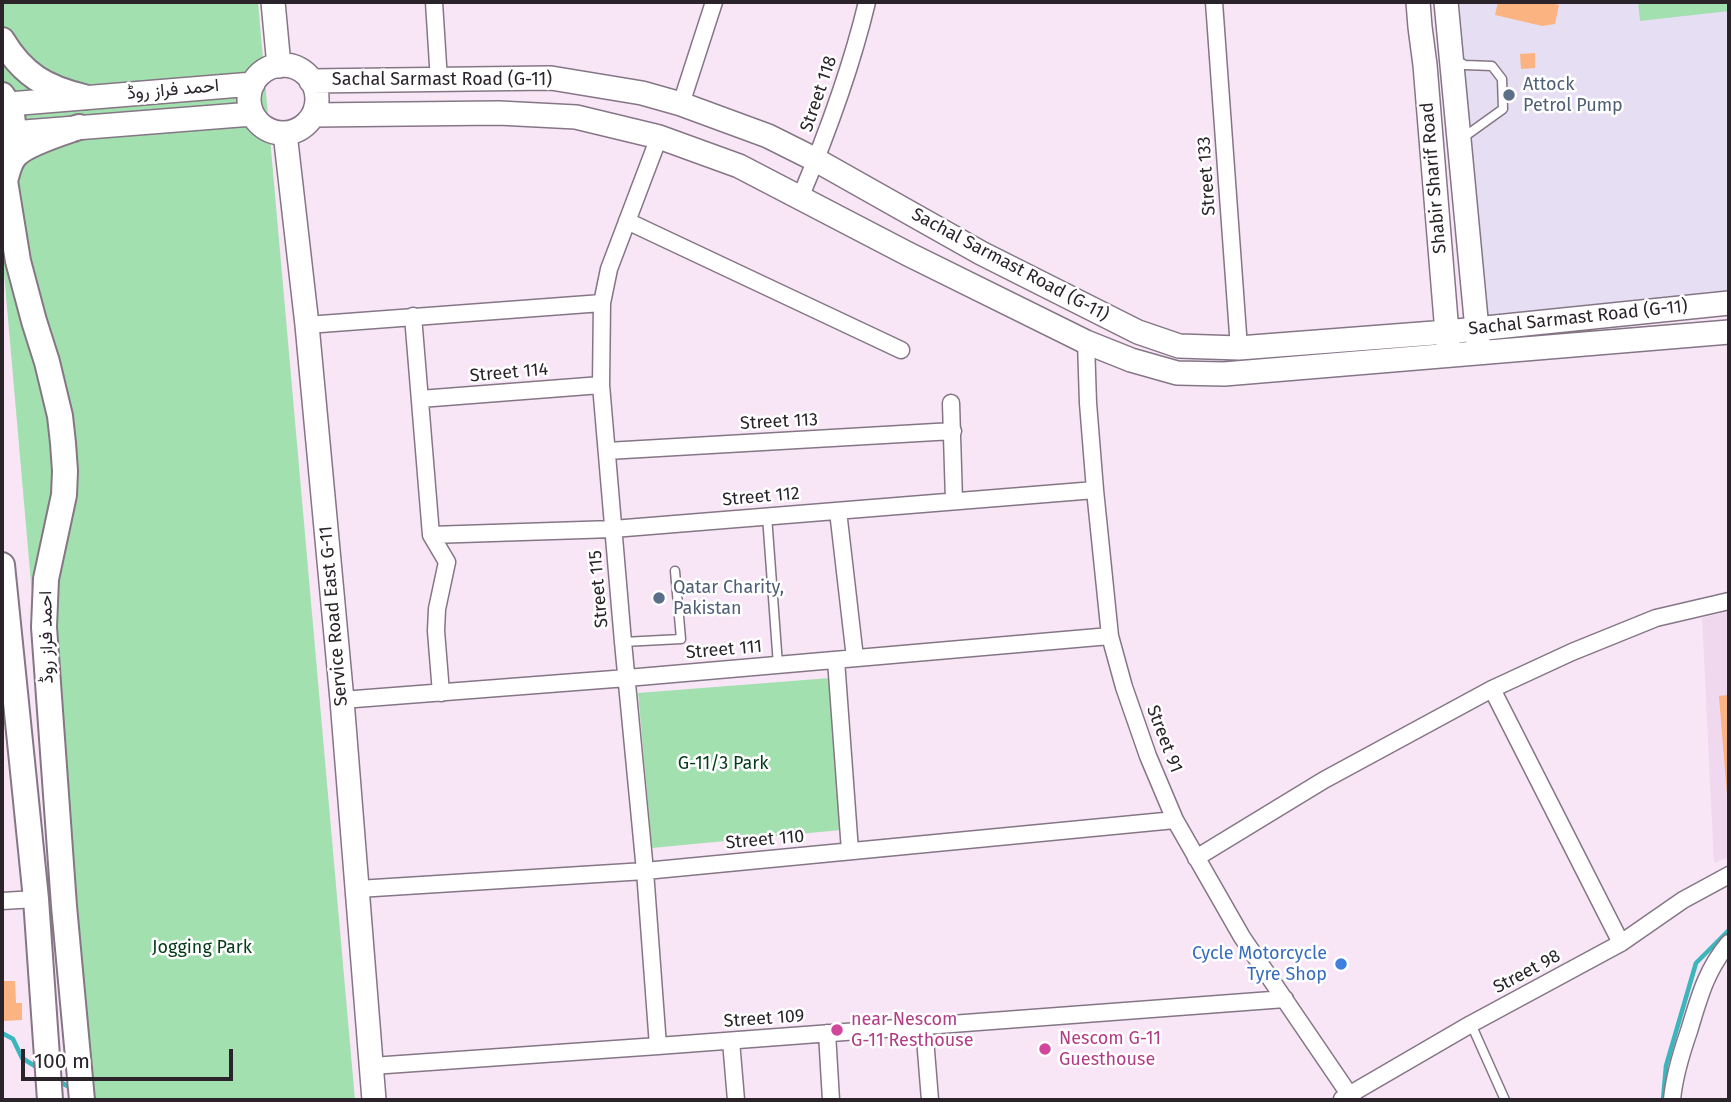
<!DOCTYPE html>
<meta charset="utf-8">
<style>
body{margin:0}
#map{position:relative;width:1731px;height:1102px;overflow:hidden;background:#f8e6f7;font-family:"Fira Sans",sans-serif}
canvas{display:block}
.frame{position:absolute;inset:0;border:4px solid #2a242a;pointer-events:none}
.scale{position:absolute;left:21px;top:1049px;width:212px;height:32px;box-sizing:border-box;border:4px solid #2a242a;border-top:0;padding-left:9px;font-size:21px;line-height:24px;white-space:nowrap;color:#2a242a;-webkit-text-stroke:5px #fff;paint-order:stroke}
</style>
<div id="map">
<canvas width="1731" height="1102"></canvas>
<div class="frame"></div>
<div class="scale">100 m</div>
</div>
<script>
const c = document.querySelector('canvas').getContext('2d');
c.lineJoin = 'round';
function fill(path, color) {
  c.fillStyle = color;
  c.fill(path, 'evenodd');
}
function strokePath(path, color, width, dash) {
  c.strokeStyle = color;
  c.lineWidth = width;
  c.lineCap = dash ? 'butt' : 'round';
  c.setLineDash(dash || []);
  c.stroke(path);
}
function write(font, color, halo, rows, align = 'center') {
  c.font = font + ' "Fira Sans",Vazirmatn,sans-serif';
  c.lineWidth = 5;
  c.setLineDash([]);
  c.textBaseline = 'middle';
  c.strokeStyle = halo;
  c.fillStyle = color;
  for (const [text, x, y, turn = 0] of rows) {
    c.save();
    c.translate(x, y);
    c.rotate((+turn || 0) * Math.PI / 180);
    c.textAlign = isNaN(turn) ? turn : align;
    if (halo) c.strokeText(text, 0, 0);
    c.fillText(text, 0, 0);
    c.restore();
  }
}
fill(new Path2D(`
 M1455 2H1729V297L1488 322 1455 11Z`), '#e6dff4');
fill(new Path2D(`
 M1729 611V857L1714 863 1702 618Z`), '#f0d8ef');
fill(new Path2D(`
 M2 2H258L355 1100H76L2 250Z
 M1638 2H1729V11L1640 21Z
 M830 678 841 830 652 848 638 693Z`), '#a3e0af');
strokePath(new Path2D(`
 M2 1033 13 1039 22 1058 38 1068
 M57 1080 74 1090
 M1663 1100 1666 1066 1696 963 1729 930`), '#3bb6bc', 4.5);
fill(new Path2D(`
 M1498 2H1546L1559 5 1555 24 1542 26 1495 15Z
 M1535 53V68L1521 69 1520 54Z
 M1729 695V795H1727L1719 696Z
 M2 981H15L16 1003H22V1020L2 1021Z`), '#fab381');
const lane = new Path2D(`
 M1456 60 1465 65 1492 66 1502 79 1503 109 1464 137
 M767 516 778 665
 M623 642 681 639 675 571
 M1471 1024 1505 1100`);
const street = new Path2D(`
 M434 2 439 81
 M1214 2 1239 348
 M681 104 714 2
 M800 198C827 134 851 69 867 2
 M627 221 901 350
 M413 316 431 535 447 562 437 609 436 631 441 693
 M307 325 602 303
 M1086 342 1088 403 1095 490 1110 636 1124 687 1148 756 1175 820 1242 937 1353 1100
 M420 399 601 385
 M951 403 954 501
 M607 451 953 431
 M838 511 855 658
 M431 535 613 529 1095 490
 M836 660 850 851
 M1492 689 1621 943
 M342 700 627 678 1110 636
 M1196 858 1324 780 1492 689 1572 652 1656 618 1729 601
 M358 889 645 871 1175 820
 M2 901 36 899
 M924 1026 930 1100
 M827 1033 831 1100
 M731 1041 736 1100
 M658 1046 645 871 623 642 601 385 602 303 609 269 659 137
 M372 1066 658 1046 1285 999
 M1342 1099 1471 1024 1621 943 1683 900 1729 875
 M1672 1100C1674 1076 1681 1054 1689 1031 1699 998 1706 970 1729 943`);
const secondary = new Path2D(`
 M273 2 279 66
 M1418 2 1420 27 1425 65 1448 345
 M1446 2 1478 340
 M249 99a34 34 0 1 1 68 0a34 34 0 1 1-68 0Z
 M311 81 551 78 642 93 681 104 768 136 816 160 981 253 1138 332 1179 346 1239 348 1447 332 1729 303
 M9 104 253 84
 M313 115 499 113 576 117 659 137 739 166 908 254 1086 342 1131 360 1177 373 1224 374 1729 332
 M12 133 252 114
 M285 133 307 325 342 700 374 1100`);
const primary = new Path2D(`
 M2 40C23 75 46 88 84 97
 M2 95C16 112 17 131 2 148
 M2 148 5 181 18 261 34 321 47 362 60 416 63 443 65 471 64 495 46 579 44 627 64 906 82 1100
 M5 181C8 171 9 162 16 155 28 143 62 133 79 127
 M2 565 36 899 50 1100`);
strokePath(lane, '#857685', 11);
strokePath(street, '#857685', 19);
strokePath(secondary, '#857685', 26);
strokePath(primary, '#857685', 28);
strokePath(lane, '#fff', 8);
strokePath(street, '#fff', 16);
strokePath(secondary, '#fff', 23);
strokePath(primary, '#fff', 24);
for (const [x, y, r, color] of [
 [1509,95,7,"#5c6f8a"],
 [659,598,7,"#5c6f8a"],
 [1341,964,7,"#3f7fe0"],
 [837,1030,7,"#d1479c"],
 [1045,1049,7,"#d1479c"]
]) {
  const dot = new Path2D();
  dot.arc(x, y, r, 0, 2 * Math.PI);
  c.fillStyle = color;
  c.fill(dot);
  strokePath(dot, '#fff', 2.5);
}
write('18px', '#2a242a', '#fff', [
 ["Sachal Sarmast Road (G-11)",442,80],
 ["احمد فراز روڈ",173,90,-5],
 ["Street 118",819,94,-71],
 ["Street 133",1207,176,-94],
 ["Shabir Sharif Road",1434,178,-95],
 ["Sachal Sarmast Road (G-11)",1010,265,28],
 ["Sachal Sarmast Road (G-11)",1578,318,-6],
 ["Street 114",509,373,-5],
 ["Street 113",779,422,-3],
 ["Street 112",761,497,-5],
 ["Street 115",599,589,-95],
 ["Service Road East G-11",334,616,-95],
 ["احمد فراز روڈ",47,637,-91],
 ["Street 111",724,650,-5],
 ["Street 91",1164,739,69],
 ["Street 110",765,840,-5],
 ["Street 98",1527,972,-28],
 ["Street 109",764,1019,-4]
]);
write('18px', '#4e5e75', '#fff', [
 ["Attock",1523,85],
 ["Petrol Pump",1523,106],
 ["Qatar Charity,",673,588],
 ["Pakistan",673,609]
], 'left');
write('18px', '#053c19', '#fff', [
 ["G-11/3 Park",723,764],
 ["Jogging Park",202,948]
]);
write('18px', '#366cbe', '#fff', [
 ["Cycle Motorcycle",1327,954],
 ["Tyre Shop",1327,975]
], 'right');
write('18px', '#b23c85', '#fff', [
 ["near Nescom",851,1020],
 ["G-11 Resthouse",851,1041],
 ["Nescom G-11",1059,1039],
 ["Guesthouse",1059,1060]
], 'left');
</script>
